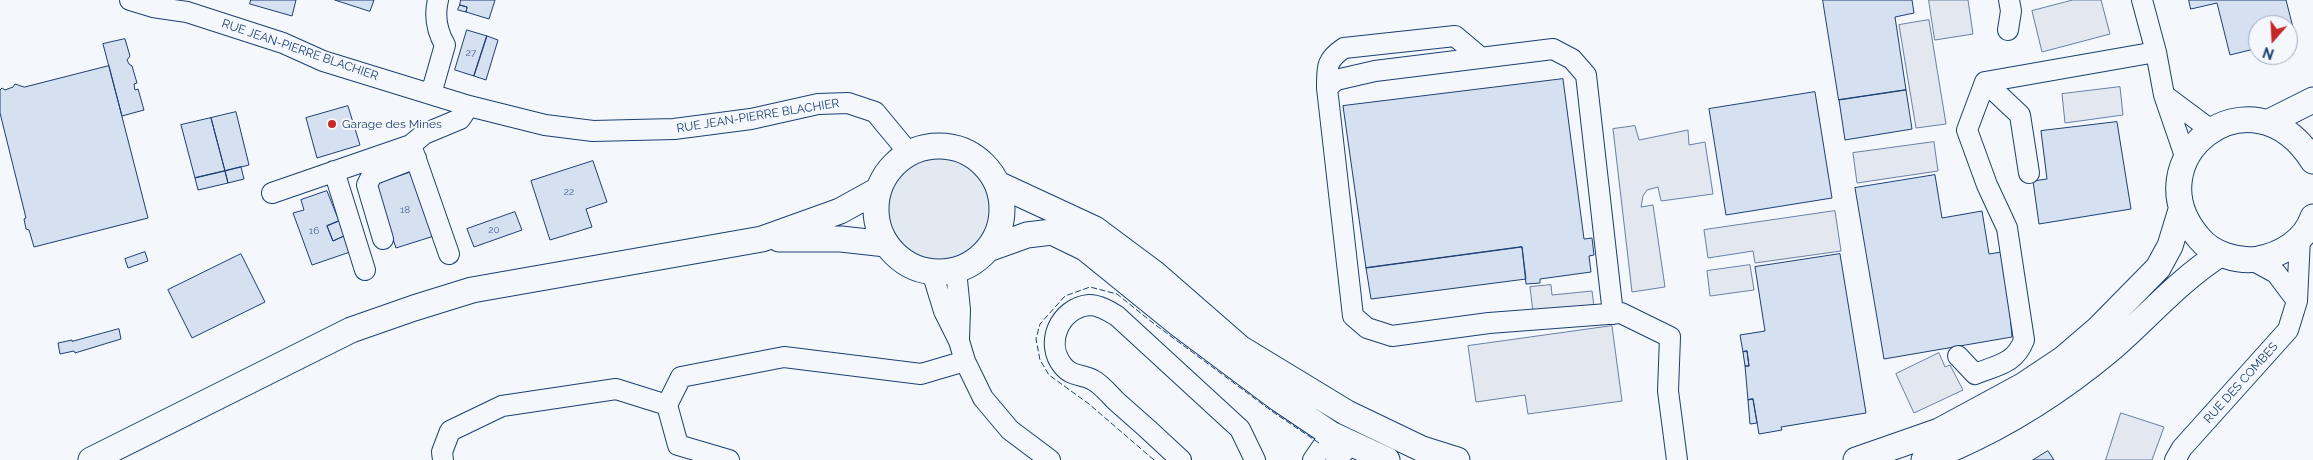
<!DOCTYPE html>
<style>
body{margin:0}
#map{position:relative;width:2313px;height:460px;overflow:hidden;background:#f4f7fb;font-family:Raleway,sans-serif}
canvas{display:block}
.north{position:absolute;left:2248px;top:15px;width:50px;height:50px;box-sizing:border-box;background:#f4f7fb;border:1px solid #9eadc5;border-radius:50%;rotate:199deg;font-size:14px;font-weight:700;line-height:20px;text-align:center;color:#1d3f73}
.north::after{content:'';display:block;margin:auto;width:18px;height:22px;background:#c62828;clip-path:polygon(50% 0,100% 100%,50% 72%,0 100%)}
</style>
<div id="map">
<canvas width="2313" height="460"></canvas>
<div class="north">N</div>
</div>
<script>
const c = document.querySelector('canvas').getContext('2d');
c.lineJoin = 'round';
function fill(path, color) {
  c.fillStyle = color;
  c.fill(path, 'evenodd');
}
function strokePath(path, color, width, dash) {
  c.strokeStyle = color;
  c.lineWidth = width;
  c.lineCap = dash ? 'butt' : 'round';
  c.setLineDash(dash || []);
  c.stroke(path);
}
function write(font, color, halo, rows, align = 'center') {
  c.font = font + ' Raleway,sans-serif';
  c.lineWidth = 4;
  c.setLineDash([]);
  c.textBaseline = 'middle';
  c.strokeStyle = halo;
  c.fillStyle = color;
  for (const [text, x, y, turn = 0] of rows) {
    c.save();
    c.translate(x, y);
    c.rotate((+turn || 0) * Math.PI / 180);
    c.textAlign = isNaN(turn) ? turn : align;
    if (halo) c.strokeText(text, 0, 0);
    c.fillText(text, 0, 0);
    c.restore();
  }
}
const green = new Path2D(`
 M886 210a54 54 0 1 1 108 0a54 54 0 1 1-108 0Z`);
fill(green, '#e3e9f0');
strokePath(green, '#687fa3', 1);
const parking = new Path2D(`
 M1929 0H1968L1973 34 1935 40Z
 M2073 0H2101L2110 34 2042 52 2032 11Z
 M1929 20 1946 124 1916 128 1899 25Z
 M2120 87 2123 115 2065 123 2062 94Z
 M1635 126 1639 140 1688 130 1689 145 1705 142 1713 194 1661 201 1658 187 1647 190 1643 196 1641 207 1653 205 1665 287 1632 292 1613 129Z
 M1934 142 1938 171 1857 183 1853 153Z
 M1835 211 1841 251 1755 263 1753 251 1708 258 1704 230Z
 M1750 265 1754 290 1710 296 1707 271Z
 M1551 285 1552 295 1592 291 1594 306 1533 313 1530 287Z
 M1612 326 1622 401 1528 414 1525 395 1476 402 1468 346Z
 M1939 353 1945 367 1950 365 1963 390 1914 413 1896 374Z
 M2121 413 2164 427 2152 460H2106Z`);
fill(parking, '#e3e8f0');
strokePath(parking, '#687fa3', 1);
const building = new Path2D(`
 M251 0H296L292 16 250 4Z
 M335 0H374L370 11Z
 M461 0H495L489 19 466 12 467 7 460 5Z
 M1823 0H1912L1914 13 1895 17 1906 90 1839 100Z
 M2189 0H2286L2296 39 2288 41V25H2258V48L2230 55 2217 3 2191 9Z
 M460 5 467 7 466 12 458 10Z
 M467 30 487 36 474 76 455 70Z
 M487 36 498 40 486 80 474 76Z
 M125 39 130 56 127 60 129 64 132 66 137 83 134 84 135 90 138 89 144 110 122 116 103 44Z
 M109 66 148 218 34 247 29 230 26 229 24 219 26 218 0 113V90L2 88 5 90 13 87 15 84 24 87Z
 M1563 79 1584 239 1592 238 1594 255 1589 256 1591 272 1540 279V283L1526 284 1522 247 1366 268 1343 106Z
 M1906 90 1912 129 1845 140 1839 100Z
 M1815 92 1832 198 1726 215 1709 109Z
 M348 106 360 145 317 158 306 118Z
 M236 112 249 165 225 171 211 118Z
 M211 118 225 171 195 178 181 125Z
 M2117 122 2131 209 2039 224 2033 181 2047 179 2041 131Z
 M593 161 607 202 586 209 592 227 550 240 531 181Z
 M241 167 244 179 228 183 225 171Z
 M225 171 228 183 198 190 195 178Z
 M415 171 434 236 396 248 375 184Z
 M1935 175 1942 218 1982 211 1989 254 2002 252 2008 290 2012 337 1884 359 1855 188Z
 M327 191 339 221 327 226 333 241 344 236 350 252 312 265 293 213 304 210 301 200Z
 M515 212 522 230 474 247 467 229Z
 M339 221 344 236 333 241 327 226Z
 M1522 247 1526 279 1371 299 1366 268Z
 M145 252 148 261 128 268 125 259Z
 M241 254 265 302 192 338 168 290Z
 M1840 254 1866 413 1781 427 1782 430 1759 434 1753 399 1748 400 1745 366H1749L1747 351 1743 352 1740 335 1765 331 1755 267Z
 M119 329 121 339 75 353 74 351 60 354 58 343 72 340V341Z
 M1747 351 1749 366H1745L1743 352Z
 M1753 399 1757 423 1750 424 1748 400Z
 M2048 451 2054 460H2033Z`);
fill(building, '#d5e0f0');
strokePath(building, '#1d3f73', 1);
const minor = new Path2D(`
 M130 0 153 7 187 12 283 43 323 61 469 106 545 125 593 131 674 129 751 119 818 104 848 103 875 112 909 153
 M2142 0 2156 52 2164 95 2186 159
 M2008 30 2011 11 2009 0
 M1985 82 2156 52
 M1985 82 2020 115 2029 173
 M1327 88C1327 67 1326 60 1344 48L1455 36 1481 58
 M431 94 445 45C437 31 434 16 438 0
 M2164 95 2211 130
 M411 145 449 254
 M334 171 365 270
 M272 193 411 145 424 134 460 119 469 106
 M383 239 367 185 372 175 416 158
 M2252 260 2276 273 2297 301
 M956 270 960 310 959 339
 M932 272 944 311 959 341 965 361 983 398 1010 430 1050 460
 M1613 314 1586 75 1572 59 1553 49 1375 71 1336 80 1327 88 1353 316 1367 328 1392 336 1489 323 1621 313 1670 337 1668 391 1677 460
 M1958 356 1975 374C1997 365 2015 364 2024 340L2007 228 1987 185 1967 130 1985 82
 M443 460 442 452 450 431 502 406 616 389 667 405
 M729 460 678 445 667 405 681 377 784 357 921 374 965 361
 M1181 460C1160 440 1138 420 1116 401 1109 394 1101 384 1093 380 1082 374 1072 377 1063 366 1044 343 1060 308 1089 305 1099 305 1109 311 1117 316L1240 429 1255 460
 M1313 460 1331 434
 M1336 460 1351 444
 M2175 460 2182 448 2288 330 2297 301 2300 238`);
const major = new Path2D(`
 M2269 122 2313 100
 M876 209a63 63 0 1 1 126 0a63 63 0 1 1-126 0Z
 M2313 161C2251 63 2131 160 2199 238 2212 254 2237 262 2258 259 2281 255 2305 241 2313 217
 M998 184 1095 229 1154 273 1240 348 1347 413 1422 449 1457 460
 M779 239H841L886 244
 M988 249 1027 235 1052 232 1085 248 1180 325 1279 399 1331 434 1387 460
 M91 460 351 330 414 308 472 290 762 239 840 211 878 190
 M1856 460 1939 431 2024 385 2063 359 2098 329 2158 268 2170 246 2181 210
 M1924 460C1991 435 2056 395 2111 349 2149 316 2177 282 2220 254`);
strokePath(minor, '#1d3f73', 22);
strokePath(major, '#1d3f73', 27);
strokePath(minor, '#f4f7fb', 20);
strokePath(major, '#f4f7fb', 25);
strokePath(new Path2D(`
 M1154 460 1089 404 1049 375 1040 360 1036 339 1040 324 1065 296 1090 287 1117 294 1153 323 1273 412 1319 443`), '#1d3f73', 1, [6, 2.5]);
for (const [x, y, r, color] of [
 [332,124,5,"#c62828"]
]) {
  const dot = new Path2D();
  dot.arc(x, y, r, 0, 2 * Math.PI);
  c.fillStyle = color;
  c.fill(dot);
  strokePath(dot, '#f4f7fb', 2);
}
write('10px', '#4b6792', null, [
 ["27",471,53],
 ["22",569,192],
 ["18",405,210],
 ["20",494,230],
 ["16",314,231]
]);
write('12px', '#1d3f73', '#f4f7fb', [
 ["RUE JEAN-PIERRE BLACHIER",300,50,19],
 ["RUE JEAN-PIERRE BLACHIER",758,116,-9],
 ["RUE DES COMBES",2241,383,-48]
]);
write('12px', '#1d3f73', '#f4f7fb', [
 ["Garage des Mines",342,124]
], 'left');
</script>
